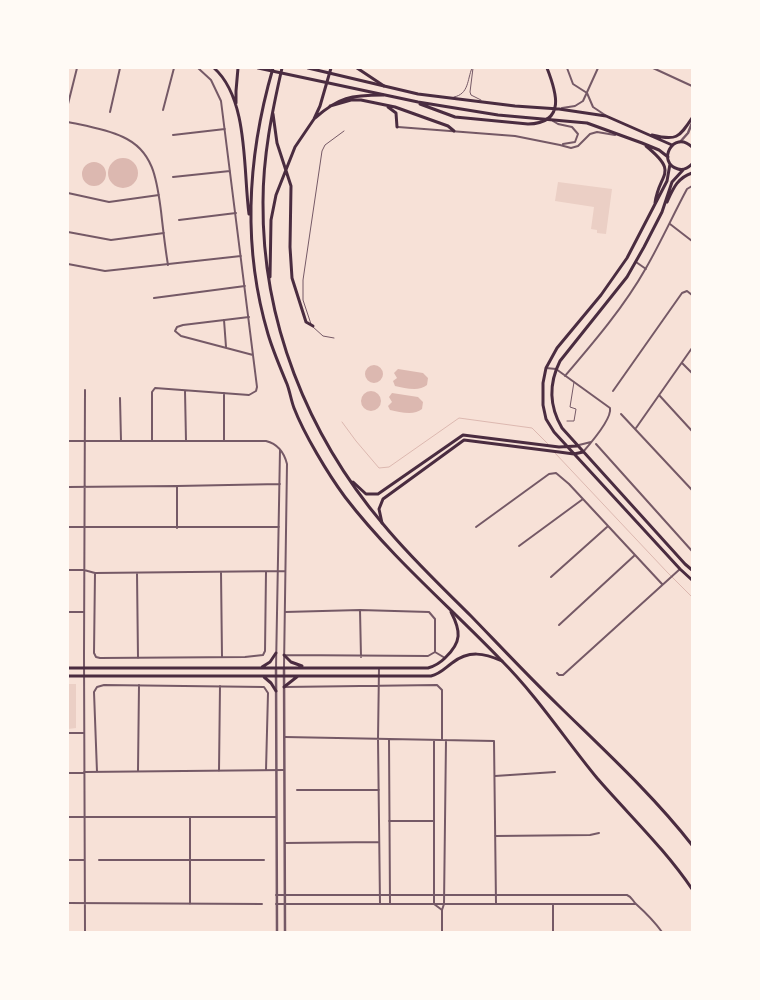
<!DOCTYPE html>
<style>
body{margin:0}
#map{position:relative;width:760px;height:1000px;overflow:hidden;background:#f7e1d7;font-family:"Work Sans",sans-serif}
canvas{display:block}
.frame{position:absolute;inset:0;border:69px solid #fffaf5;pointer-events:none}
</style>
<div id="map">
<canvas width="760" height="1000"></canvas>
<div class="frame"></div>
</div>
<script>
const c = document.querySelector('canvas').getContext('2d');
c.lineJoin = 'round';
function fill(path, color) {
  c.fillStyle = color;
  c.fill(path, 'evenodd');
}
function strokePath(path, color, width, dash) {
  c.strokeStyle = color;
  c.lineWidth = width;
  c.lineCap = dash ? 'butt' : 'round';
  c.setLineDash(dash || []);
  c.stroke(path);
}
fill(new Path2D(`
 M558 182 612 189 606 234 597 233V230L591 229 594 207 555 201Z
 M68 684H76V728L68 729Z`), '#ebcfc5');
fill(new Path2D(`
 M108 173a15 15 0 1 1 30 0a15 15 0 1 1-30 0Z
 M82 174a12 12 0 1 1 24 0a12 12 0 1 1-24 0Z
 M365 374a9 9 0 1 1 18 0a9 9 0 1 1-18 0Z
 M398 369 423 373 428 378 427 385C419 392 405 388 395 386L393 381 397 378 394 373Z
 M361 401a10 10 0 1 1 20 0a10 10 0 1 1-20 0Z
 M392 393 418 397 423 402 422 409C414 416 400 412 390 410L388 406 392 402 389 397Z`), '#dcb8b0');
strokePath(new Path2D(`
 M342 422 356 441 379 468 389 467 459 418 532 428 548 444
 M555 453 667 572 692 597`), '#dcb8b0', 1);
strokePath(new Path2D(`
 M473 68 470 92 471 95 481 100
 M454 97C469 94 467 80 472 68
 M311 324 303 300V280L322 151 325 145 344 131
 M313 327 323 336 334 338
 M567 421H574L576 409 570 407 574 382`), '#755966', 1);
strokePath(new Path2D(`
 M567 68 573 84 587 93
 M653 68 692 86
 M587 93 593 107 605 115
 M68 104 77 68
 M562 108 575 106 583 101 598 68
 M163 110 174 68
 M110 112 120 68
 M553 121 558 124 572 127 578 134 575 142 563 144
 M68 122C86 126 106 129 123 137 154 151 157 181 161 211 163 229 165 247 168 265
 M398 127 515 136 560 145 571 148 578 146 590 134 597 132 615 135
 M173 135 225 129
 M173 177 230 171
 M68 193 109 202 159 195
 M179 220 236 213
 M670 224 692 241
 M68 232 111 240 164 233
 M636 262 646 269
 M68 264 105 271 241 256
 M154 298 245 286
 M249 317 183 325 177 327 175 331 181 336 253 355
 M224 320 226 347
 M682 363 692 373
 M546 368 556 369 610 408C612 418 590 444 583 452
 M565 376C594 342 624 307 646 268 661 242 673 215 687 189L692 186
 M185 391 186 441
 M613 391 682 293 687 291 692 295
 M224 393V441
 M659 395 692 431
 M120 398 121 441
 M621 414 692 490
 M636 428 692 348
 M68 441H266C278 444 284 452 287 464L284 667
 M152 441V392L155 388 249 395 256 391 257 387 221 101 211 80 198 68
 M596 444 692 551
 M579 445 591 442
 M68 487 177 486 280 484
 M68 527H279
 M476 527 549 474 556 473 569 484 662 584
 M177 528V486
 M519 546 583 499
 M68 570H84L95 573 285 571
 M221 572 222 657
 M95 573 94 653 96 657 100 658 245 657 263 655 265 651 266 572
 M137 573 138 658
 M551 577 607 527
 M360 610 361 657
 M68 612H84
 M285 612 360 610 429 612 435 619V652
 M559 625 635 555
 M285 655 428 656 435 652 445 658
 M276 668 280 450
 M379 668 378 739 380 904
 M557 673 559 675H563L680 569
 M284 687 437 685 442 690V740
 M68 733H84
 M285 737 494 741 496 904
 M389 739 390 904
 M434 740V904
 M138 770 139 685
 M219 771 220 686
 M84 772 284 770
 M97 772 94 692 97 687 104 685 264 687 268 693 266 770
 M68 773H84
 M495 776 555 772
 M297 790H379
 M68 817H276
 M389 821H433
 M495 836 590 835 599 833
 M285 843 379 842
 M68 860H84
 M99 860H264
 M276 895H627C632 897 632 900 636 904 646 913 654 921 662 932
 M68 903 262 904
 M190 904V817
 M276 904H636
 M434 904 442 910
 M85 932 84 656 85 390
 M442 932V910L444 904 446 740
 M553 932V905`), '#755966', 2);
strokePath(new Path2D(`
 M680 142 688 133 692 123
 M276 668 277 932
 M284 668 285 932`), '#755966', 2.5);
strokePath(new Path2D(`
 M258 68 418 102 498 115 587 123 642 143 659 150 668 157
 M308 68 418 94 515 106 559 109 606 116 672 145
 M420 104 455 117 528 124C567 123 556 91 547 68
 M652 135C676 141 679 138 692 118
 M646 146C680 174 659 172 655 203
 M692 147C673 129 656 163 678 169 684 171 688 168 692 164
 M670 164 667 181 627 258 601 295 557 348 546 368 543 383V405L546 419 554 432 680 569 692 580
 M683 170 672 182 662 212 644 247 627 277 560 361C549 383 549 406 562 428L685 564 692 570
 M667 202C673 189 677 178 692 173
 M353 482 366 494H378L463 435 559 447 577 446
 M382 523 379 509 383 499 464 440 559 452 574 454 583 452
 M284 655 291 662 302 666
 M262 667 270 662 276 653
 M68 668H428C435 666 440 663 445 658 462 642 461 631 451 612
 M68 676H431C440 674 445 668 452 663 469 650 484 653 502 661
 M264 677 271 683 276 691
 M284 687 298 676`), '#4a2c40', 3);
strokePath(new Path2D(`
 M214 68C249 99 243 171 249 214
 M273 68C248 154 242 246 268 334 273 351 280 367 287 384 290 392 291 400 294 408 304 434 328 474 345 497 391 557 449 606 501 660 537 696 565 739 597 778 629 815 665 849 692 889
 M282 68C272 112 263 156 263 202 262 321 307 434 383 524 410 557 441 586 471 616 500 646 529 677 559 706 605 751 653 795 692 845
 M357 68 384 86
 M236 103V91L238 68
 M330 106 351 100H361L395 107 448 126 454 131
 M388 107 396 113 397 127
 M273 114 277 143 291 186 290 247 292 278 306 322 313 326
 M315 118C339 97 351 95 383 95
 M270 277 271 220 276 195 295 147 314 119 320 106 331 68`), '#4a2c40', 3);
</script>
